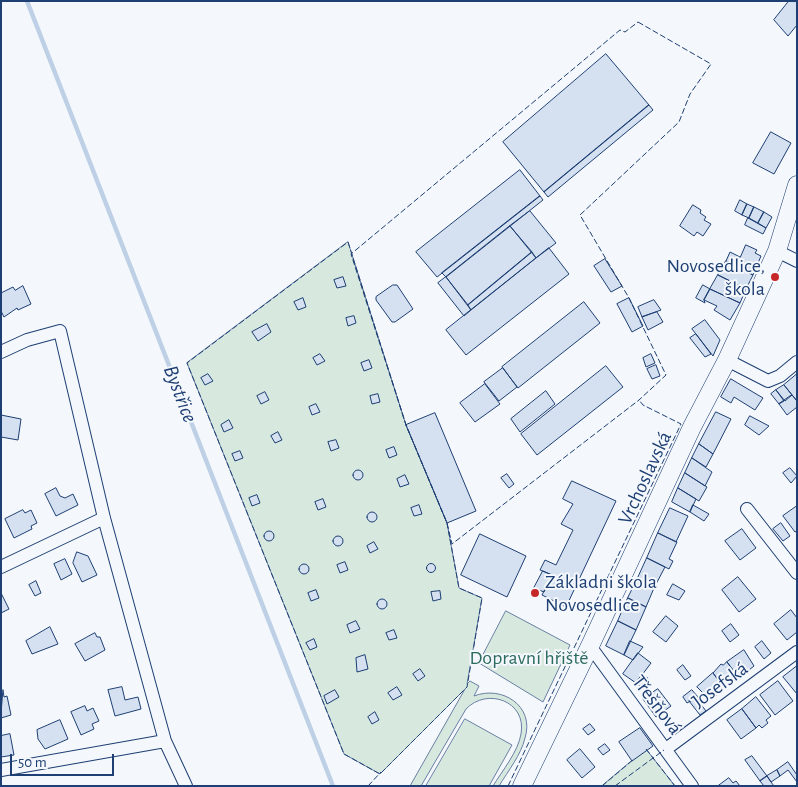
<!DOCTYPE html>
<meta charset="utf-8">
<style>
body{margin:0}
#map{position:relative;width:798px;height:787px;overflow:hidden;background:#f4f7fb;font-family:"Alegreya Sans",sans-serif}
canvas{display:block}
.frame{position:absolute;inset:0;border:2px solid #1d3f73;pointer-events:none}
.scale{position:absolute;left:10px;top:754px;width:104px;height:22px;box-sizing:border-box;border:2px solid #1d3f73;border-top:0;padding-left:6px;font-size:15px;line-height:18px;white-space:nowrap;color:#1d3f73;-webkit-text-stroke:4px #f4f7fb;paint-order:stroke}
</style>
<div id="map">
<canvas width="798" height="787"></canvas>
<div class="frame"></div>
<div class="scale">50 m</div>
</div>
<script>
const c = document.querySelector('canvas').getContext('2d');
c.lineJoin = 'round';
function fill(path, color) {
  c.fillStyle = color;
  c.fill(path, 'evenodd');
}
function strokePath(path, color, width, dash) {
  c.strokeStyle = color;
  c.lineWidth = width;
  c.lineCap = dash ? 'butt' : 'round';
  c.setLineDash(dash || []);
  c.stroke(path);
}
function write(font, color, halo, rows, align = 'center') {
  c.font = font + ' "Alegreya Sans",sans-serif';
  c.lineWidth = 4;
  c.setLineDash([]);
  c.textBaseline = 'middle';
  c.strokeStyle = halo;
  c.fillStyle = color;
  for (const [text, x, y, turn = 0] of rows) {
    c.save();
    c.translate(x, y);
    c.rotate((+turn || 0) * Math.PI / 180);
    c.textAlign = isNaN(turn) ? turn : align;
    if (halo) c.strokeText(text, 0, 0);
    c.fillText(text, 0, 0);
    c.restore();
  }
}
const green = new Path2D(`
 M348 242 406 425 447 523 459 588 482 598 467 684 470 681 479 686 474 696C502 685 535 706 525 738 521 755 508 771 499 786H493C502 771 518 752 521 734 527 701 487 687 466 709L421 786H410L465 689 380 774 344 754 187 363Z
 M506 611 570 645 543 702 479 663Z
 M465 719 512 745 489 786H426Z
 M646 749 675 786H602Z`);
fill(green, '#d7e8df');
strokePath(green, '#687fa3', 1);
strokePath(new Path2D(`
 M27 1 333 786`), '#bed0e5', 4.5);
const building = new Path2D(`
 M789 1H797V25L788 36 774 20Z
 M606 54 649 105 544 192 503 142Z
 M649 105 653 110 548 197 544 192Z
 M771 132 791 143 774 174 753 163Z
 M520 170 540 196 437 277 416 252Z
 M540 196 543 200 446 277 442 273Z
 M740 200 747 204 742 215 735 211Z
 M747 204 754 207 749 218 742 215Z
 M693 205 701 210 700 213 706 217 704 220 711 224 703 236 697 232 694 236 680 226Z
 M754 207 764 212 758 223 749 218Z
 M530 211 556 243 536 258 510 226Z
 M764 212 772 217 766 228 758 223Z
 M748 218 766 228 763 234 745 225Z
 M510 226 532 252 468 305 446 277Z
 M746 245 757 250 755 253 761 256 753 275 726 261 730 252 740 257Z
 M549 248 569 274 466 355 446 330Z
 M532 252 536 258 471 310 468 305Z
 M605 259 622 286 611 292 594 266Z
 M726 261 753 275 746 289 718 275Z
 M718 275 746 289 740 303 710 289Z
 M343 277 346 286 337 288 334 280Z
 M446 277 471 310 464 316 438 283Z
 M393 285H397L413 309 395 322H392L376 300V297Z
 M703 285 710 289 704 300 705 303 696 298Z
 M23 286 31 304 18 310 17 308 4 317 1 311V293L13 287 15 290Z
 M710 289 740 303 730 320 714 310 717 306 704 300Z
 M303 298 306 307 298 310 294 302Z
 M629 298 643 326 632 332 617 304Z
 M654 300 661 310 642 317 638 307Z
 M584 302 600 323 518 388 502 367Z
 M657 312 663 322 648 330 642 317Z
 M354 316 356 323 348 326 346 318Z
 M705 320 720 340 713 356 692 329Z
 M267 324 271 332 258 341 252 332Z
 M696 334 711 354 705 357 690 338Z
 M320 354 325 361 317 365 313 358Z
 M651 354 655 363 646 367 643 358Z
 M369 360 372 368 364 371 361 363Z
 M656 365 660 376 652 379 647 369Z
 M606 366 623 387 537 455 521 434Z
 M503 368 517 387 499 401 484 382Z
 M208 374 213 381 205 385 201 378Z
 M797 374V401L784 385Z
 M731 379 763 398 755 410 734 397 731 403 721 397Z
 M485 384 500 404 475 422 460 403Z
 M784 385 792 395 785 401 776 390Z
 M776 390 784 401 779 404 771 394Z
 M546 391 555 404 520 432 511 419Z
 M265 392 269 400 261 404 257 396Z
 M378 394 380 402 372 404 370 396Z
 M792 395 797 401V407L787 415 779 404Z
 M316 404 320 412 312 415 309 407Z
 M716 412 731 419 713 454 699 444Z
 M435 413 476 511 447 523 406 425Z
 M1 415 21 419 18 440 1 437Z
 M750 416 769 426 759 435 745 425Z
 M229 420 233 428 224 432 221 425Z
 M278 432 282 440 275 443 271 436Z
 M336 440 339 448 331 451 328 442Z
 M699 444 713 454 706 467 692 458Z
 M394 447 397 455 389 458 386 450Z
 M240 451 243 458 235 461 232 454Z
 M692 458 712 472 705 486 685 473Z
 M790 468 797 476 791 483 783 473Z
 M353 475a5 5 0 1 1 10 0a5 5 0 1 1-10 0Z
 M685 473 707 487 699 501 678 488Z
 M507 474 514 484 509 488 501 478Z
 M405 475 409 484 400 487 397 479Z
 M572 481 616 501 566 607 542 595 552 575 540 570 545 560 556 565 573 530 561 524 573 504 563 499Z
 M56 488 60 496 65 498 73 494 78 505 56 516 45 494Z
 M678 488 696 499 690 512 672 502Z
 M257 495 260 503 252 506 249 498Z
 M323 499 326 507 318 510 315 502Z
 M419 505 422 514 414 516 411 508Z
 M693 505 709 514 704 521 690 512Z
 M797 506V531L795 532 783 516Z
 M670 508 688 516 676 542 658 533Z
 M23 510 25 513 31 510 37 523 31 526 32 529 14 538 5 519Z
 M367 517a5 5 0 1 1 10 0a5 5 0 1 1-10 0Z
 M781 523 790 536 783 541 773 529Z
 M742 529 756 548 740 560 725 541Z
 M264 536a5 5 0 1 1 10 0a5 5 0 1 1-10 0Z
 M658 533 677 542 669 559 673 561 669 569 647 558Z
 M480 534 526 556 507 597 461 575Z
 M333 541a5 5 0 1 1 10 0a5 5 0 1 1-10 0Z
 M374 542 378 549 370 553 367 546Z
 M77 552 88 556 97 575 82 582 73 563Z
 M647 558 665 567 654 588 637 580Z
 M65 559 72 574 61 580 54 564Z
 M345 562 348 570 340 573 337 565Z
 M426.5 568a4.5 4.5 0 1 1 9 0a4.5 4.5 0 1 1-9 0Z
 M299 569a5 5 0 1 1 10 0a5 5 0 1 1-10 0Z
 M543 571 552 575 544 592 534 588Z
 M738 577 756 599 739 612 722 590Z
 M637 580 654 588 646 607 628 598Z
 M36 581 41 593 35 596 29 585Z
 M673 584 685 591 679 600 667 595Z
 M316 590 319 598 311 601 308 593Z
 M440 591 441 599 433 601 431 592Z
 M1 593 9 609 1 613Z
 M628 598 646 607 636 630 618 621Z
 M377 604a5 5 0 1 1 10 0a5 5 0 1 1-10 0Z
 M791 610 797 618V632L787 640 774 624Z
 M666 616 678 626 666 642 653 632Z
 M356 621 360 629 350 633 347 625Z
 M618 621 636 630 624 655 606 646Z
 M731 624 739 635 730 642 722 631Z
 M50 627 58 644 32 654 26 641Z
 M394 630 397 638 389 640 386 633Z
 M95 633 97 637H100L105 650 85 661 75 644Z
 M314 639 317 647 310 650 306 643Z
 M630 641 643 647 633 660 624 655Z
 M762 641 771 653 764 659 755 647Z
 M744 650 754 666 739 678 727 662Z
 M638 653 651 663 636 683 623 674Z
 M365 655 368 669 357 672 356 658Z
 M727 662 739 678 725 689 713 673 721 664 723 665Z
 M683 665 691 676 685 680 677 670Z
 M797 666V694L783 677Z
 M420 669 425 676 418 681 413 674Z
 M713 673 725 689 710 700 697 687Z
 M642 675 648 678 641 687 636 683Z
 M778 681 793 701 775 715 760 695Z
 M122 687 125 700 138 697 141 709 115 716 108 690Z
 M397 687 402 695 393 700 388 693Z
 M658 689 671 706 656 717 643 699Z
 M3 690 4 697 7 696 11 715 1 718Z
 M335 690 339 697 327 704 324 696Z
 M692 690 698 697 687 703 683 697Z
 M756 697 771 716 766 720 768 723 762 728 759 725 756 728 742 709Z
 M696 698 706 711 700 715 689 701Z
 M85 706 87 711 93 708 99 721 92 724 94 729 81 735 71 712Z
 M742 709 756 728 741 739 727 720Z
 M375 712 379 720 372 724 368 717Z
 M60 720 68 739 45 749 38 739 37 730Z
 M590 724 595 730 588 735 583 729Z
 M640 728 653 746 632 761 619 742Z
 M10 734 14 755 1 757V736Z
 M605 744 610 750 603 755 598 749Z
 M580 749 595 767 582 778 567 760Z
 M752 756 767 776 760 781 745 760Z
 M788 762 797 775V782L788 770 780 776 777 770Z
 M777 770 780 776 771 782 767 776Z
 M767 776 771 782 774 786H764L760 781Z
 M729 778 733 783 736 781 740 786H718Z`);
fill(building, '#d5e0f0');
strokePath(building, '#1d3f73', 1);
const street = new Path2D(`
 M777 251 797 261
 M1 352 27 340 60 331 104 518 165 741 186 786
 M727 360 768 381 780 376 797 362
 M747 509 797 573
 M1 567 104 518
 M590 646 692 786
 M666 749 797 652
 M1 770 165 741`);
const secondary = new Path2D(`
 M522 786 590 646 692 427 727 360 777 251 797 185`);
strokePath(street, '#1d3f73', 14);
strokePath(secondary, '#1d3f73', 19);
strokePath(street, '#f4f7fb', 12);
strokePath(secondary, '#f4f7fb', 18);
strokePath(new Path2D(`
 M638 22 711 64 690 94 679 122 580 215 629 298 666 375 639 400 452 544 447 523 406 425 351 254 620 30 625 32Z
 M348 242 406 425 447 523 459 588 482 598 467 687 380 774 344 754 187 363Z
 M646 749 675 786
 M368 786 381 772
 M508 786 681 424 643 405 639 400
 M602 786 634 759
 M615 786 664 750`), '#1d3f73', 1, [6, 2.5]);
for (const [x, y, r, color] of [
 [775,277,5,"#c62828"],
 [535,593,5,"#c62828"]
]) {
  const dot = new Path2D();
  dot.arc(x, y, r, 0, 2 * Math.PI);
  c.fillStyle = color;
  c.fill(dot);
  strokePath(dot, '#f4f7fb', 2);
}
write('20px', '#1d3f73', '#f4f7fb', [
 ["Novosedlice,",765,266],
 ["škola",765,289],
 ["Základni škola",545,582,"left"],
 ["Novosedlice",545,605,"left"]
], 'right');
write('20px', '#1d3f73', '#f4f7fb', [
 ["Vrchoslavská",645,478,-65],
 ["Josefská",720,685,-36],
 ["Třešňová",657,705,53]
]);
write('20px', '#2c6c60', '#f4f7fb', [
 ["Dopravní hřiště",529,658]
]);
write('italic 21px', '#1d3f73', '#f4f7fb', [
 ["Bystřice",180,394,69]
]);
</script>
